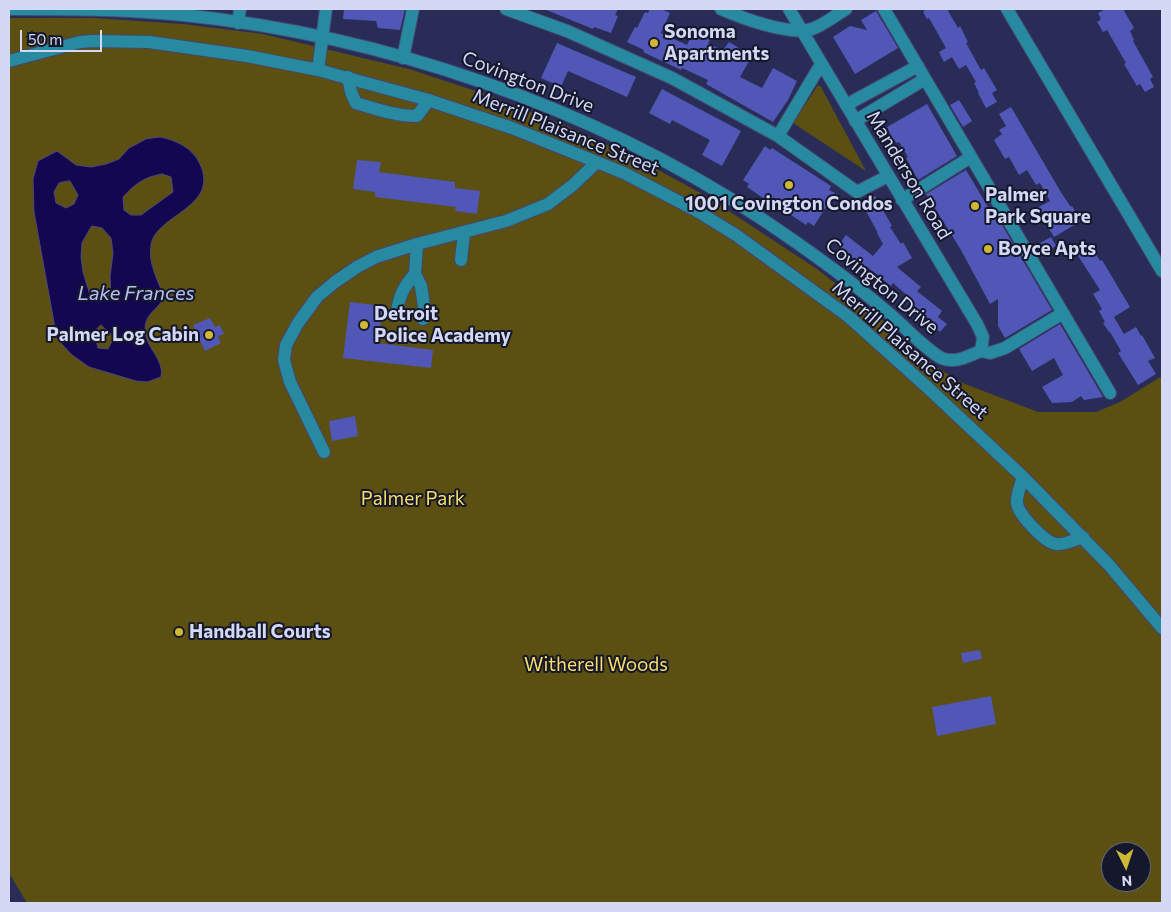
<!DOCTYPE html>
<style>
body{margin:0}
#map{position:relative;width:1171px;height:912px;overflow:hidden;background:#282c57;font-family:Commissioner,sans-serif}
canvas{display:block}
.frame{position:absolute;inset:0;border:10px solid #d3d9f4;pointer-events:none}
.north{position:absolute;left:1101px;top:842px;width:50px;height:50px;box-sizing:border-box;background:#15172b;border:1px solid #61657b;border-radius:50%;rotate:176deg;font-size:14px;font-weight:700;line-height:20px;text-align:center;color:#d3d9f4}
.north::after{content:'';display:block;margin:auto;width:18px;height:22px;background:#d1b736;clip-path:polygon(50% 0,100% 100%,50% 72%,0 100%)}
.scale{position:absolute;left:20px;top:30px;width:82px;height:22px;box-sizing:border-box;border:2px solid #d3d9f4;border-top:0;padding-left:6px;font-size:15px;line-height:18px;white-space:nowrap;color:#d3d9f4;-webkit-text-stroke:4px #15172b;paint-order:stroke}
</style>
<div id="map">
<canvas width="1171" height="912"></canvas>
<div class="frame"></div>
<div class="north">N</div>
<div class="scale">50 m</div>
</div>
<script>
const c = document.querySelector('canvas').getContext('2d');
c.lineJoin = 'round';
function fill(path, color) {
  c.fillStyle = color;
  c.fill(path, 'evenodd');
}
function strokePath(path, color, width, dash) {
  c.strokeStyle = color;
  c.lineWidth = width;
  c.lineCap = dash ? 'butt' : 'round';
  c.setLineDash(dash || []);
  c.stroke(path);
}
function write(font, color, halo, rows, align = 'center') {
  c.font = font + ' Commissioner,sans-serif';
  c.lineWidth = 4;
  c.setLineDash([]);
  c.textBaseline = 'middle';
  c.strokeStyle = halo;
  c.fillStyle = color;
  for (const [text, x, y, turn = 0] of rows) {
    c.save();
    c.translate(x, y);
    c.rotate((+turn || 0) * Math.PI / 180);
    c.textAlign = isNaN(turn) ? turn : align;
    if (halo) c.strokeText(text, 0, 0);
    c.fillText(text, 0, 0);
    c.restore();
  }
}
fill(new Path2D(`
 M9 18H94L183 24 263 34 409 69 485 94 571 128 640 160 706 196 817 269 881 319 935 366 960 382 1038 412H1096L1120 402 1162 376V903H27L9 873ZM1111 852H1141V882H1111Z
 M818 85 821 87 866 171 793 123Z`), '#5b4f11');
const water = new Path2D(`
 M160 137C176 140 193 148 200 164 220 208 156 214 151 245 148 264 158 280 164 297 160 307 149 312 146 322 140 346 165 356 161 377L147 382 136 381 89 367 72 355 57 339 34 212 33 179 38 161 57 151 76 165 91 167 106 164 119 159 129 148 146 139ZM162 174 171 177 173 192 141 215H131L124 210 123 197C135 184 144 177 162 174ZM70 181 78 195 74 204 66 208 56 203 54 192 59 183ZM92 226 102 228 111 238 113 253 110 277 111 294 100 300 91 298 83 272 81 257 82 243ZM101 325 114 337 108 349 98 348 94 332Z`);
fill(water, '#13084f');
strokePath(water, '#4d4780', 1);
fill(new Path2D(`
 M344 9H405L400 30 378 28 376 21 343 19Z
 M544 9H618L615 15 618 16 611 33 594 27 593 29Z
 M650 9H661L670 13 661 33 687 45 696 27 712 35 708 44 723 50 729 42 752 56 740 77 762 88 773 68 797 81 788 100 773 122 706 84 708 80 682 68 681 70 643 52 644 50 627 42 635 27 637 28 645 12 648 13Z
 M924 9H947L958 28 960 26 968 42 966 43 981 70 984 68 997 90 992 93 997 102 986 108 978 93H979L974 83 976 82 966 65 959 69 952 57 944 62 939 52 946 48 929 18 927 19 923 12 925 10Z
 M1106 9H1123L1134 28 1130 31 1134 40 1133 41 1153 77 1150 79 1154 87 1145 92 1140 84 1137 86 1124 64 1126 63 1107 30 1103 32 1097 22 1101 19 1098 13Z
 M876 11 898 48 855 74 833 37 850 26 867 30 861 20Z
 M557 43 636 77 627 97 568 71 561 87 541 78Z
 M662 89 741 131 722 166 702 155 710 140 672 120 670 124 649 113Z
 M959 100 972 121 963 127 950 105Z
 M927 104 957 156 918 180 906 158 908 157 899 142 897 143 892 138 887 127Z
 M1011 107 1062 194 1071 207 1072 206 1081 221 1054 237 1037 208 1050 201 1040 183 1036 185 1027 170 1019 175 1009 157 1005 159 994 140 1002 134 999 130 1006 126 999 114Z
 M765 146 770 150 772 148 831 186 829 190 835 193 814 226 808 222 806 225 785 211 781 212 779 207 772 204 747 187 749 184 743 180Z
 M357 160 381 162 379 172 455 182V188L480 191 477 214 455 211 456 207 375 197V192L353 189Z
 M966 170 998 224 1002 225 1052 310 1005 338 998 326V299L990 304 961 250 926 194Z
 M875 196 892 226 890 227 901 244 903 242 912 258 897 267 921 287 917 291 942 311 938 317 947 324 940 332 931 325 933 322 907 302 910 298 893 283 891 286 866 266 864 268 838 246 846 235 873 256 883 244 877 233H878L862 204Z
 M1051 237 1056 246 1046 252 1040 243Z
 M1085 242 1090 251 1093 249 1100 261 1102 260 1130 307 1114 317 1124 334 1136 327 1141 336 1142 335 1155 358 1148 361 1156 374 1138 385 1118 353 1121 351 1110 332H1109L1103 323 1105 322 1099 311 1102 309 1093 294 1100 290 1073 248Z
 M350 302 383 306 378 343 433 350 431 368 343 358Z
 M210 318 215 327 220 325 224 334 218 336 221 343 205 351 193 325Z
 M1060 324 1103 397 1084 400 1081 396 1072 402 1052 403 1042 387 1063 375 1054 358 1032 371 1019 349Z
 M355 416 358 436 332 441 329 421Z
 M980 650 982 659 963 663 961 653Z
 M991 696 996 724 937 736 932 707Z`), '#5157b6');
const minor = new Path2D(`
 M9 9C67 9 125 9 183 15 382 35 592 107 759 217 804 247 849 279 891 315 907 329 923 347 941 358 956 364 967 356 981 351L983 337 977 324 789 9
 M506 9 567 31 672 78 778 136 821 64
 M721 9C742 18 790 36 812 29 824 25 836 15 846 9
 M884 9 1110 393
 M1007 9 1162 271
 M238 23 240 9
 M403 58 413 9
 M9 61 80 42 93 41 149 42 247 56 318 70 425 99 512 128 624 173 697 211 736 235 849 317 927 387 1023 477 1109 565 1162 628
 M318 70 326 9
 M348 77 351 92 356 103C376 109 396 116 417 116L429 100
 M846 105 918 66
 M855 121 925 79
 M778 136 857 192 888 176
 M902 200 971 157
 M417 244 415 274 421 286 424 306 423 319
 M461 260 464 233
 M397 312C399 296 404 286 415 274
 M981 351 990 353 1005 348 1063 313
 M324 452 290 382 284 360 286 345 298 323 317 297 335 282 357 267 376 257 417 244 506 221 548 204 573 185 597 162
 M1023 477C1021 485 1016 495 1017 503 1018 514 1045 543 1056 544 1065 545 1074 540 1083 537`);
strokePath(minor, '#434870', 14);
strokePath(minor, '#288aa1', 12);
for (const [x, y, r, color] of [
 [654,43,5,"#d1b736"],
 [789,185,5,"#d1b736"],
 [975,206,5,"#d1b736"],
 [988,249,5,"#d1b736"],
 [364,325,5,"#d1b736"],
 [209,335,5,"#d1b736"],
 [179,632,5,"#d1b736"]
]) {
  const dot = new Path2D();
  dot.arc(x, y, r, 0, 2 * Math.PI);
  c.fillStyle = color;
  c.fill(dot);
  strokePath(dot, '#15172b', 2);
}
write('bold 19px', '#d3d9f4', '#15172b', [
 ["Sonoma",664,32],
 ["Apartments",664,54],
 ["Palmer",985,195],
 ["Park Square",985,217],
 ["1001 Covington Condos",789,204,"center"],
 ["Boyce Apts",998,249],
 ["Detroit",374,314],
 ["Police Academy",374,336],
 ["Palmer Log Cabin",199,335,"right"],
 ["Handball Courts",189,632]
], 'left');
write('19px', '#d3d9f4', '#15172b', [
 ["Covington Drive",528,82,21],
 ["Merrill Plaisance Street",566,132,22],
 ["Manderson Road",909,175,59],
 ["Covington Drive",882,286,39],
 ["Merrill Plaisance Street",910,350,41]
]);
write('19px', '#f9df67', '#15172b', [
 ["Palmer Park",413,499],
 ["Witherell Woods",596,665]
]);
write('italic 20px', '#b8c1f3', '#15172b', [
 ["Lake Frances",136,293]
]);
</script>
